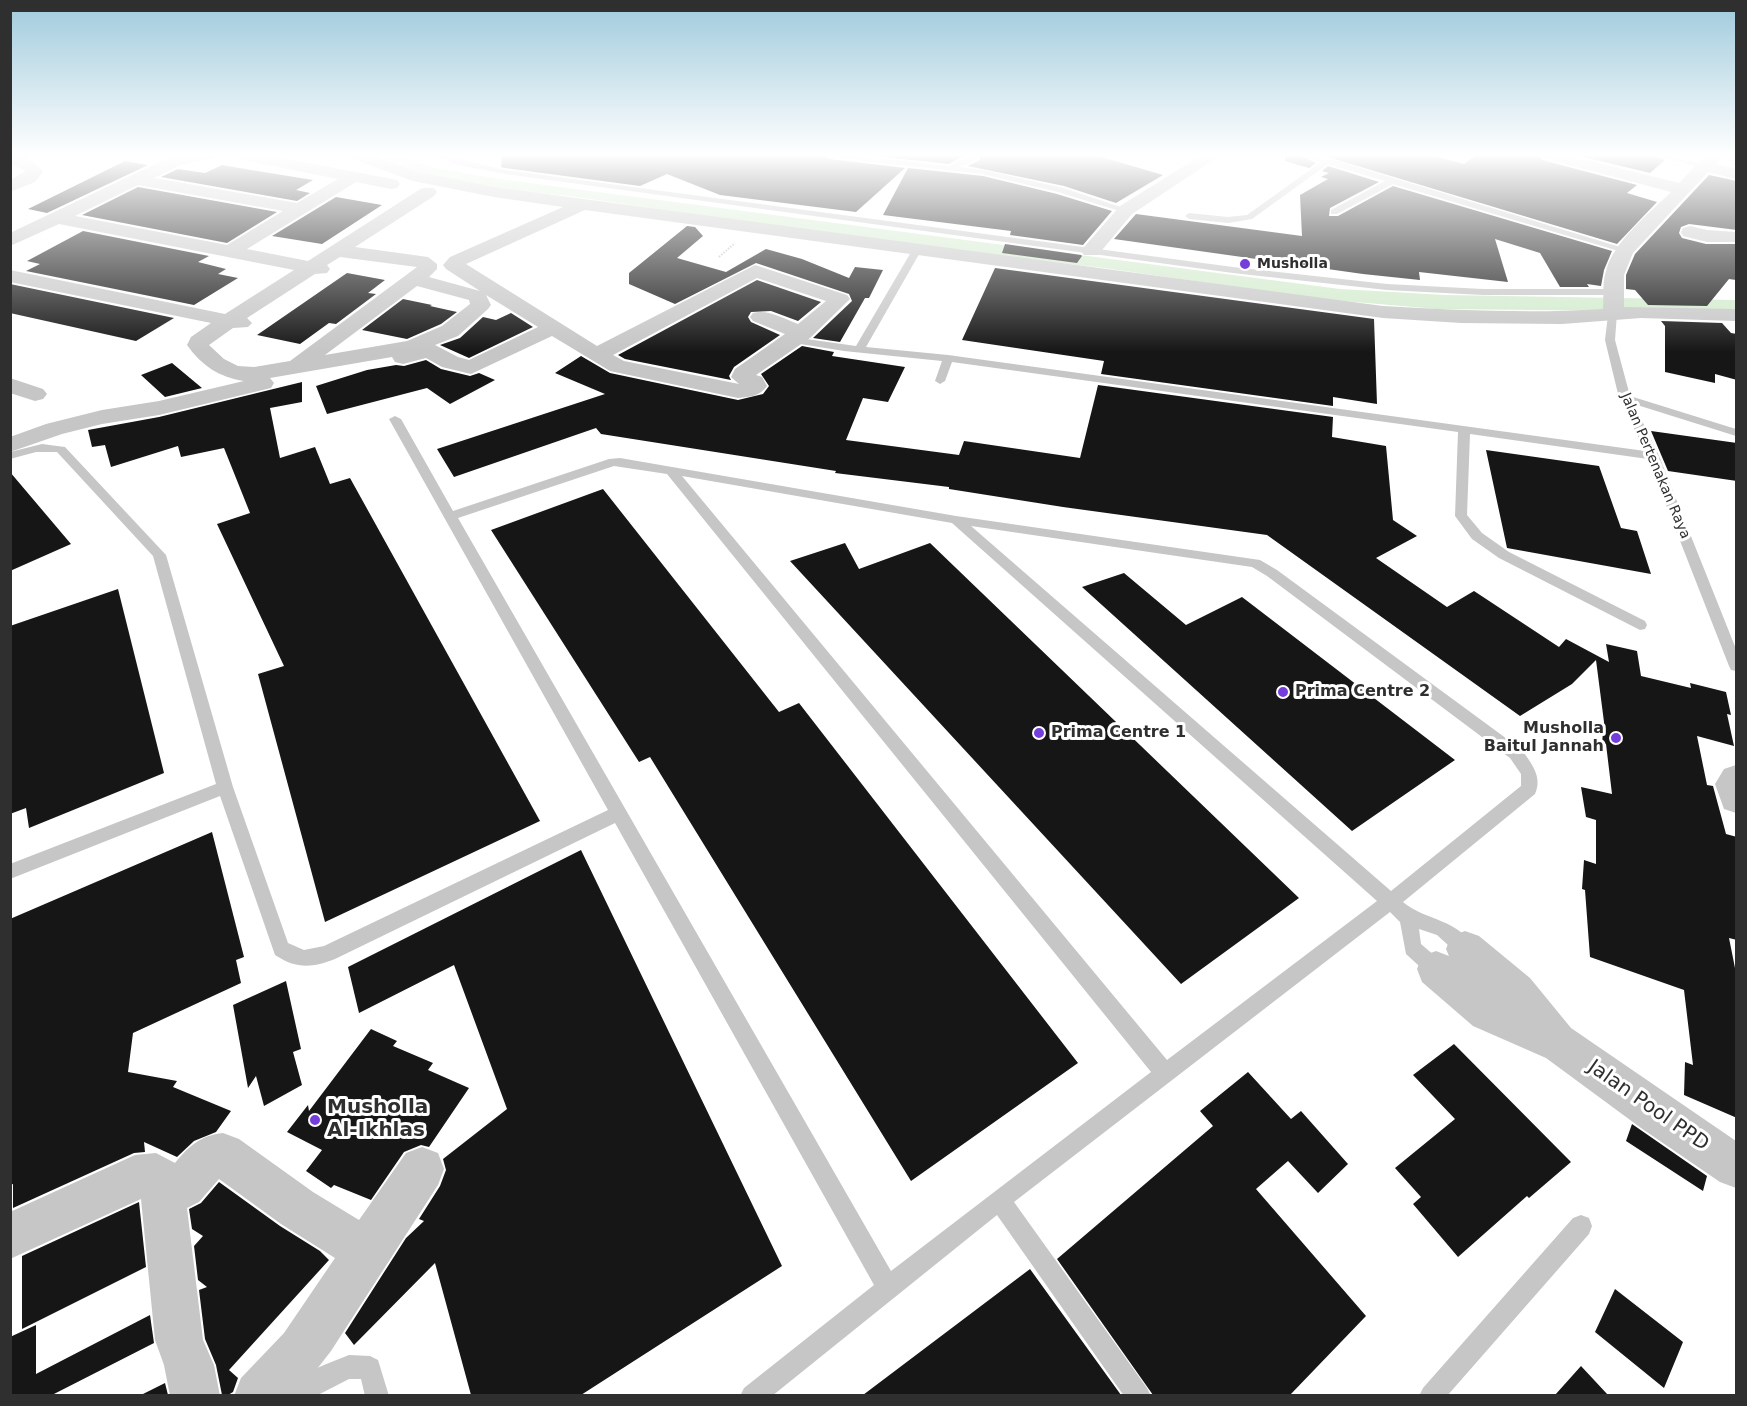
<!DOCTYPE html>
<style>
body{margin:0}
#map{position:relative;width:1747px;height:1406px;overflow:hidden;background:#fff;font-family:"DejaVu Sans",sans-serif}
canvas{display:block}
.frame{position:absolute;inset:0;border:12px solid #2f2f2f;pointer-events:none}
</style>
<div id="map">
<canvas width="1747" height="1406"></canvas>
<div class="frame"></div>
</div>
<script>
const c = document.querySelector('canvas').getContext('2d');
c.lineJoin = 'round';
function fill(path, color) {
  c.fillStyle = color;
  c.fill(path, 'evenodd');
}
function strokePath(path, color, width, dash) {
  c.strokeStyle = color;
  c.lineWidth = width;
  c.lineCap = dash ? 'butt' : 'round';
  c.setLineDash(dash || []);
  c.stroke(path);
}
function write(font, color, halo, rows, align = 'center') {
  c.font = font + ' "DejaVu Sans",sans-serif';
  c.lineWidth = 6;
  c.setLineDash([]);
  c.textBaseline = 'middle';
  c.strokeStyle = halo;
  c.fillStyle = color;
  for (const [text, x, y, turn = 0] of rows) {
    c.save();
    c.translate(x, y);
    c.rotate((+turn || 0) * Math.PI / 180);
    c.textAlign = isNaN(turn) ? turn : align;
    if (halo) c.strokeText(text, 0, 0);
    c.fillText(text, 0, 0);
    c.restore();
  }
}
fill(new Path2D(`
 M375 155H401L434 168 499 179 1340 289 1445 295 1736 300V312L1437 309 1320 299 1104 268 895 244 570 196 505 190 421 174Z`), '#d1eacb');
fill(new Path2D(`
 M502 155H824L830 159 905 168 856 212 720 195 667 174 640 186 505 168 501 167Z
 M866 155H965L949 164Z
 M979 155H1095L1163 175 1116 203 1064 186 968 166 980 160Z
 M1285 155H1299L1316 163 1309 168 1285 161Z
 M1321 155H1430L1464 164 1476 155H1539L1542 160 1637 185 1627 193 1657 202 1617 244Z
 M1575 155H1653L1665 160 1650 173Z
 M125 161 148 165 47 213 28 209Z
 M222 165 251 170 313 180 296 190 310 193 297 201 161 177 178 169 205 173Z
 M1328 166 1379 182 1330 208 1329 216H1338L1393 186 1612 251 1604 270 1601 286 1587 284 1589 287H1560L1540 253 1495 239 1508 282 1419 272 1420 280 1363 274 1114 239 1136 214 1302 236 1300 195 1328 179 1321 177 1329 173 1322 171Z
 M908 168 983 176 1057 194 1112 211 1083 245 1010 235 1011 231 883 215Z
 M1709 175 1737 181V230L1689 224 1681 227 1679 233 1682 238 1706 244H1737L1736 280 1729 279 1707 306 1648 305 1635 290 1626 289V275L1635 254Z
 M138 187 277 212 227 243 82 215Z
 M336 197 382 205 322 244 272 236Z
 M687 226 695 227 703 236 677 258 726 272 766 249 802 259 849 278 855 267 883 270 869 298H865L840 342 813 338 852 301 849 294 756 263 675 304 629 284V273Z
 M83 231 209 256 198 262 226 269 218 274 238 278 194 305 26 271 40 264 27 261Z
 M1005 244 1081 255 1082 256 1077 263 1002 253Z
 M995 268 1374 319 1377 404 1333 397V406L1101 374 1104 361 962 340Z
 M347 273 385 280 368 293 376 294 336 324 329 323 300 344 257 335Z
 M757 280 821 302 798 321 771 311 751 312 748 317 751 322 780 335 734 367 729 376 731 380 625 359 618 355Z
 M10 284 174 318 136 341 10 313Z
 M403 299 432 305 430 306 457 312 441 324 407 339 362 330Z
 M511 313 533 327 469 358 440 345 460 338 483 317 496 320Z
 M1661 321 1722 323 1731 333 1737 334V380L1715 374V383L1665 372V326Z
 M802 346 834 352 832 356 905 367 888 402 863 398 846 440 959 455 964 441 1080 458 1098 385 1333 417 1332 437 1386 446 1393 520 1417 536 1376 558 1447 607 1474 591 1559 647 1566 639 1609 662 1606 644 1637 651 1641 676 1691 688 1690 683 1726 692 1731 715 1727 714 1734 746 1697 736 1707 785 1713 786 1726 834 1737 837V940L1729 938 1737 978V1118L1684 1095 1685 1062 1693 1065 1684 990 1590 957 1585 890 1582 889 1584 860 1596 864V820L1586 817 1581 787 1612 794 1606 744 1602 743 1604 722 1596 660 1572 684 1520 716 1267 535 1063 507 949 489V487L835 473 836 471 601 434 596 428 454 477 437 449 605 394 555 373 581 356 610 373 738 400 763 394 769 386 761 374Z
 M426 360 441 369 470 376 479 373 495 380 450 404 427 388 327 414 316 386 367 370 396 365 404 366Z
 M172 363 202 388 165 397 141 375Z
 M302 382V402L270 408 280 458 315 447 330 484 350 478 540 821 325 922 258 674 284 666 217 524 250 513 224 448 181 457 178 446 111 467 105 445 92 447 88 430 159 417Z
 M1651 431 1737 443V481L1668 471Z
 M1486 450 1599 466 1621 528 1637 531 1651 574 1507 548Z
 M10 472 71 544 10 571Z
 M603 489 779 712 799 703 1078 1063 911 1181 650 757 639 762 491 530Z
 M845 543 859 569 930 543 1299 898 1181 984 790 561Z
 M1124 573 1186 625 1242 597 1455 760 1352 831 1082 587Z
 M118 589 164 773 29 828 26 808 10 814V626Z
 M212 832 244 957 236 960 241 983 133 1033 128 1072 177 1081 173 1087 231 1111 216 1132 194 1141 177 1157 144 1142 145 1152 134 1153 13 1208V1184L10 1185V919Z
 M581 850 782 1266 581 1395H471L435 1263 354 1345 345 1333 406 1238 424 1221 419 1219 440 1186 446 1170 443 1159 507 1109 454 965 359 1013 348 967Z
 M286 981 301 1049 293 1052 302 1085 264 1106 256 1076 248 1088 233 1005Z
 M371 1029 397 1041 393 1046 433 1063 428 1070 469 1088 429 1147 421 1145 404 1152 371 1200 334 1185 331 1188 306 1171 322 1150 287 1132 308 1105 309 1111Z
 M1454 1044 1571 1162 1529 1198 1527 1196 1458 1257 1413 1204 1421 1197 1395 1168 1455 1119 1413 1075Z
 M1248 1072 1291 1119 1301 1111 1348 1164 1318 1193 1288 1161 1256 1189 1366 1316 1290 1395H1153L1057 1259 1213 1126 1200 1111Z
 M1632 1124 1707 1176 1703 1191 1626 1141Z
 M219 1182 280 1226 320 1251 329 1260 229 1370 238 1378 233 1392 228 1395H222L216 1365 205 1339 199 1290 207 1287 198 1280 194 1246 203 1236 192 1229 189 1209 201 1203Z
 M139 1202 146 1267 22 1329V1256Z
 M1030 1269 1121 1395H863Z
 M1615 1289 1683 1342 1664 1388 1595 1332Z
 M150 1315 154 1343 52 1395H10V1337L36 1325V1374Z
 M1581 1366 1608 1395H1555Z
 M165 1383 168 1395H141Z`), '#161616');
strokePath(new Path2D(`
 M719 257 735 243`), '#bfbfbf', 2, [1.5, 1.5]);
fill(new Path2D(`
 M432 155H443L505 170 1233 267 1387 284 1483 289H1612L1617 292 1612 295H1483L1387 290 1233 273 505 174 458 165Z
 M826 155H848L949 166 969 155H977L978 159 959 167 983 170 1063 188 1130 210 1126 213 1058 192 983 174 830 157Z
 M1301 155H1312L1331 159 1630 250 1622 252 1393 184 1337 214H1331V210L1385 181 1328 164 1252 219 1228 223 1189 219 1185 216 1189 213 1228 217 1247 215 1321 162Z
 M1655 155H1667L1708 166 1704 168Z
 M914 247 922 249 866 347 948 355 1645 451 1619 398 1605 340 1608 315 1617 313 1615 340 1630 396 1736 429V436L1634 404 1659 456 1736 649V671L1731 670 1729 666 1648 459 1470 434 1467 515 1482 533 1509 552 1645 621 1647 625 1645 629 1640 630 1499 558 1472 539 1455 516 1458 432 952 362 945 381 940 384 935 381 942 361 844 351 788 342 787 340 792 337 856 346Z
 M395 416 401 419 453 511 609 459 620 458 956 516 1260 560 1277 570 1522 750C1531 763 1543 777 1535 794L1403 902C1425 921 1461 919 1474 949L1471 955 1465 957 1459 955 1437 935 1419 929 1421 944 1443 963 1445 969 1443 975 1436 978 1429 975 1406 954 1400 922 1390 912 1014 1202 1147 1388 1151 1396H1124L997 1215 772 1396H740L744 1388 874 1285 615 823 335 959C312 968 296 969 275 955L220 796 10 879V864L216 784 153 556 57 452H36L10 459V452L42 444 65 447 166 555 233 787 288 943 304 950 324 946 608 810 389 419ZM614 466 667 474 1151 1072 891 1271 458 518ZM682 476 952 523 1377 901 1167 1060ZM971 526 1252 567 1267 576 1510 758 1521 774V786L1391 891Z
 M1581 1215 1589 1218 1592 1226 1589 1234 1447 1396H1419L1423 1388 1573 1218Z
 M349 1355 370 1356 378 1360 389 1396H365L361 1379H349L316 1396H281C289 1376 330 1363 349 1355Z`), '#c6c6c6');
fill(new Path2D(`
 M10 155C23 155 36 162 43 172L35 182 10 192V180L26 171 10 164Z
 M183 155H214L212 158 181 165 154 178 297 203 338 179 243 160 235 155H267L397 180 400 184 397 188 391 189 356 182 247 249 308 261 422 188H434L437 192 434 196 355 247 428 257 437 264V269L429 277 480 291 446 269 443 265 450 257 563 207 494 197 413 181 351 158 349 155H371L417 172 494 187 1383 306C1456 310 1530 314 1603 309 1604 296 1602 283 1606 271 1613 242 1650 213 1671 192L1543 158 1541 155H1567L1679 183 1706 155H1723L1716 164 1736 169V179L1708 172 1633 253 1624 275V307L1736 309V321L1641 318 1562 324 1461 323 1383 318 585 210 466 264 597 346 755 265 847 295 850 299 810 338 756 375 762 377 767 386C760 396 750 397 738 398L610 371 552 336 471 374 442 367 426 358 403 364 395 362 392 357 270 378 274 383 271 388 159 415 102 424 62 434 10 452V437L46 424 102 410 159 401 244 381C219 377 202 366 187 345L191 337 211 323 10 282V270L225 314 294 270 59 224 10 246V233L170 157ZM138 185 283 211 227 245 75 216ZM340 257 417 267 290 361 254 367 238 366 224 359 209 345 233 328 248 327 252 323 247 318 315 274 327 273 330 269 327 265ZM757 278 826 301 798 324C784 319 768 309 753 313L750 317 753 321 785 334 735 369 731 377 739 384 624 361 613 355ZM417 286 469 300 470 304 442 326 407 341 325 355ZM486 295 538 327 469 360 458 357 435 345 458 336 488 309 491 305Z
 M1202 155H1221L1132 214 1098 255H1084L1081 251 1084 247 1120 206Z
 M1690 226 1707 230 1736 232V242H1707L1683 236 1681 232 1683 228Z
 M10 378 43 389 47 394 43 399 35 401 10 393Z
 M1736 765V813L1724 809 1715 784 1724 769Z
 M1465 931 1479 936 1530 978 1571 1028 1736 1141V1188L1720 1182 1641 1128 1546 1058 1473 1026 1422 982 1417 969 1422 956 1436 951 1449 956 1446 949 1451 936Z
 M223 1133 239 1139 313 1192 359 1220 406 1153 422 1147 438 1153 444 1169 438 1185 331 1351 296 1396H234L241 1378 284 1333 335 1258 281 1224 219 1179 199 1202 187 1208 203 1340 214 1365 220 1396H170L164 1365 155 1340 141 1199 10 1259V1212L135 1155 156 1153 175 1163C188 1147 201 1135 223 1133Z`), '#c6c6c6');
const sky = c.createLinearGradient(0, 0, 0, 352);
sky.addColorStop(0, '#9fcadc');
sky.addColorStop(0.44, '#fff');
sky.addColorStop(1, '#ffffff00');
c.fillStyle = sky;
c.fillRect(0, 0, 1747, 352);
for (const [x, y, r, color] of [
 [1245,264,6,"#753dda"],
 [1283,692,6,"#753dda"],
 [1039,733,6,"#753dda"],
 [1616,738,6,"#753dda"],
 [315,1120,6,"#753dda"]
]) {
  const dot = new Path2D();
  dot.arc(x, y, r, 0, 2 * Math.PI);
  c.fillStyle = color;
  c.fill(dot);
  strokePath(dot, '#fff', 2);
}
write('bold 14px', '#2f2f2f', '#fff', [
 ["Musholla",1257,264]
], 'left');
write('14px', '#2f2f2f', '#fff', [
 ["Jalan Pertenakan Raya",1655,466,67]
]);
write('bold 16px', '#2f2f2f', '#fff', [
 ["Prima Centre 2",1295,692],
 ["Musholla",1604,729,"right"],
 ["Baitul Jannah",1604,747,"right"],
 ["Prima Centre 1",1051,733]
], 'left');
write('20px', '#2f2f2f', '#fff', [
 ["Jalan Pool PPD",1648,1106,35]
]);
write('bold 20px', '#2f2f2f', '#fff', [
 ["Musholla",327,1108],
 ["Al-Ikhlas",327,1131]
], 'left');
</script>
